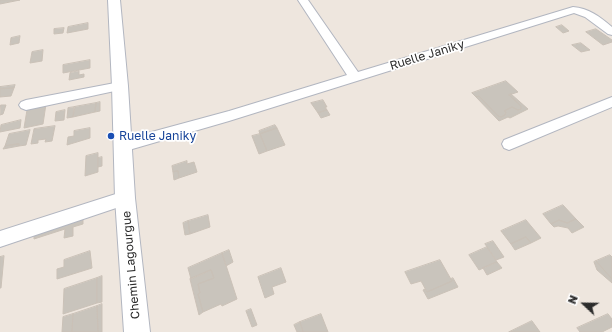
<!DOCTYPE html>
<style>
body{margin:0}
#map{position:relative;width:612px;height:332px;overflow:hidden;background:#eee6de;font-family:"Golos Text",sans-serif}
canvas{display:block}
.north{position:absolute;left:564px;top:284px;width:40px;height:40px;-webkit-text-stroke:3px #fff;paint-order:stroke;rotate:292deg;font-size:11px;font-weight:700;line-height:16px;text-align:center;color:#2c2c2c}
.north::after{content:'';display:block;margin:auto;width:14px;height:18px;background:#2c2c2c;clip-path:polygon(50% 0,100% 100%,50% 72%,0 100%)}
</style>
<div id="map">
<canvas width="612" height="332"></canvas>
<div class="north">N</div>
</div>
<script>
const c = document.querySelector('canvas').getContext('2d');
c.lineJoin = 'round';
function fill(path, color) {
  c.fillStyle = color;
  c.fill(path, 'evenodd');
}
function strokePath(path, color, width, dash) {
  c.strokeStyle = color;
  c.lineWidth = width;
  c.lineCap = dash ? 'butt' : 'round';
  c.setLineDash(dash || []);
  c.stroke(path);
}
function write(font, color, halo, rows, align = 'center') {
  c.font = font + ' "Golos Text",sans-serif';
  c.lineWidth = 3.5;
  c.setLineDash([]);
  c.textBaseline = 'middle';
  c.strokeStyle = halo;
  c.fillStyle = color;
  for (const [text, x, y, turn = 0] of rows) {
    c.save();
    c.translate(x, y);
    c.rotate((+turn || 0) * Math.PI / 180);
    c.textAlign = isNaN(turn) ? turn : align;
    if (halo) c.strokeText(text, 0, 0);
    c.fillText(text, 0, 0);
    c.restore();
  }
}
const building = new Path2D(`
 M0 0H20L0 4Z
 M88 23V29L67 33 68 27Z
 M562 25 569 31 563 33 556 27Z
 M64 28 63 33 54 34V29Z
 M596 29 612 40V42L603 45 586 32Z
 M20 36 19 43 10 45 11 38Z
 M581 43 590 50 581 52 572 45Z
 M43 50 42 61 30 63 32 52Z
 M90 60V68L63 73V65Z
 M79 71V75L84 74V77L69 80 70 73Z
 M506 81 518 92 509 95 521 106V109L518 110 512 107 504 111 506 112 505 115 501 117 498 116 479 96 476 97 472 93Z
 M15 85 14 88 0 89V87Z
 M14 88 11 96 0 97V89Z
 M511 94 528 109 510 118 508 117 499 121 476 97 479 96 498 116 501 117 505 115 506 112 504 111 512 107 518 110 521 109V106L509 95Z
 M323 100 327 107H325L327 110 318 113 311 103Z
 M100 102V111L95 112 96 103Z
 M96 103 95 112 73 117 74 107Z
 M46 104 43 124 24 128 27 110Z
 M1 105H6L3 114 0 115Z
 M75 107 73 117 67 118 68 108Z
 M65 110 64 120 55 121 56 112Z
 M327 110 330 115 321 118 318 113Z
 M21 120 20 128 0 132 1 125Z
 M275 125 277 128 260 134 259 131Z
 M55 126 52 141 45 142 46 139 38 140V143L31 144 34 129Z
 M90 128V138L67 145 68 137 74 136V131Z
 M277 128 285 145 267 151 260 134Z
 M30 130 26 145 19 146V144L5 146 9 134Z
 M260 134 267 151 259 154 252 136Z
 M19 144V146L3 149 5 146Z
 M98 153V172L85 176 86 156Z
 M102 157V166L98 167V158Z
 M187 161V164L194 162 197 172 179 178 178 171 173 172 172 166Z
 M178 171 179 178 174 180 173 172Z
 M563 205 576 219 567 223 559 220 551 224 543 214Z
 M208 215 210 227 190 234 188 221Z
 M83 218V224L73 227V236L64 238 65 229 34 239V233Z
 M576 219 584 227 572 233 568 228 558 226 554 227 551 224 559 220 567 223Z
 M526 220 541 238 531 243 526 237 511 244 501 231Z
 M188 221 190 234 185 235 183 223Z
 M526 237 531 243 515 250 511 244Z
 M493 241 504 257 496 260 485 244Z
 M487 247 497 262 479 270 469 255Z
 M229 250 233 262 226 266 222 253Z
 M90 251 92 268 57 279V269L64 267V260Z
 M222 253 237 299 222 306 221 304 203 312 198 294 200 293 198 284 214 278 211 270 191 279 188 268Z
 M610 255 612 257V279L596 261Z
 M4 256 1 288H0V257Z
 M440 260 452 281 427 292 421 281 411 284 405 272Z
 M596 261 612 279V283L597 270 594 262Z
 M497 262 502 268 487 275 483 268Z
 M281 268 286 282 272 287 274 294 265 298 258 277Z
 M211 270 214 278 198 284 200 293 198 294 203 312 199 315 190 279Z
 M102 276V302L97 303V278Z
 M97 278V303L63 314 64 289Z
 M453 278 458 287 428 299 423 290 425 289 427 292 452 281 451 279Z
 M102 304V332H98L97 306Z
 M97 306 98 332H72L73 314Z
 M251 309 257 325 252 327 246 311Z
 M73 314 72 332H62L63 317Z
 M321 314 328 332H303L300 322Z
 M608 314 612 319V327L602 332H580L577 328Z
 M532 321 540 332H509Z
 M300 322 303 332H297L294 325Z`);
fill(building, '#c9c4bc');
strokePath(building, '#cac1b7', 1);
const minor = new Path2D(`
 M298 0H308L358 72 573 7C589 8 600 17 612 27V35L608 34 585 17 574 13 229 121 122 152 117 150 115 146 117 142 122 140 229 111 347 75Z
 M120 82 124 83 126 86 124 89 26 110 21 108 19 105 21 102 26 100Z
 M612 97V107L514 148 509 150 504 148 502 144 504 140Z
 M125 191 131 193 133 198 131 203 0 247V231Z`);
const tertiary = new Path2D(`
 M108 0H120L128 86 135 198 150 332H124L115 198 112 86Z`);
strokePath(minor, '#b2b6c0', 2);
strokePath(tertiary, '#b2b6c0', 2);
fill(minor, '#fff');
fill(tertiary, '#fff');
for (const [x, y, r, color] of [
 [111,136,4,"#1a4fb4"]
]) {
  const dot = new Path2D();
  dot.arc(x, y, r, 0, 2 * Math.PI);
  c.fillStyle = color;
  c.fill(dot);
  strokePath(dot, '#fff', 1.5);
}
write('12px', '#2c2c2c', '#fff', [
 ["Ruelle Janiky",427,55,-17],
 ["Chemin Lagourgue",131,265,-95]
]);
write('12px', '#164399', '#fff', [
 ["Ruelle Janiky",119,136]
], 'left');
</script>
